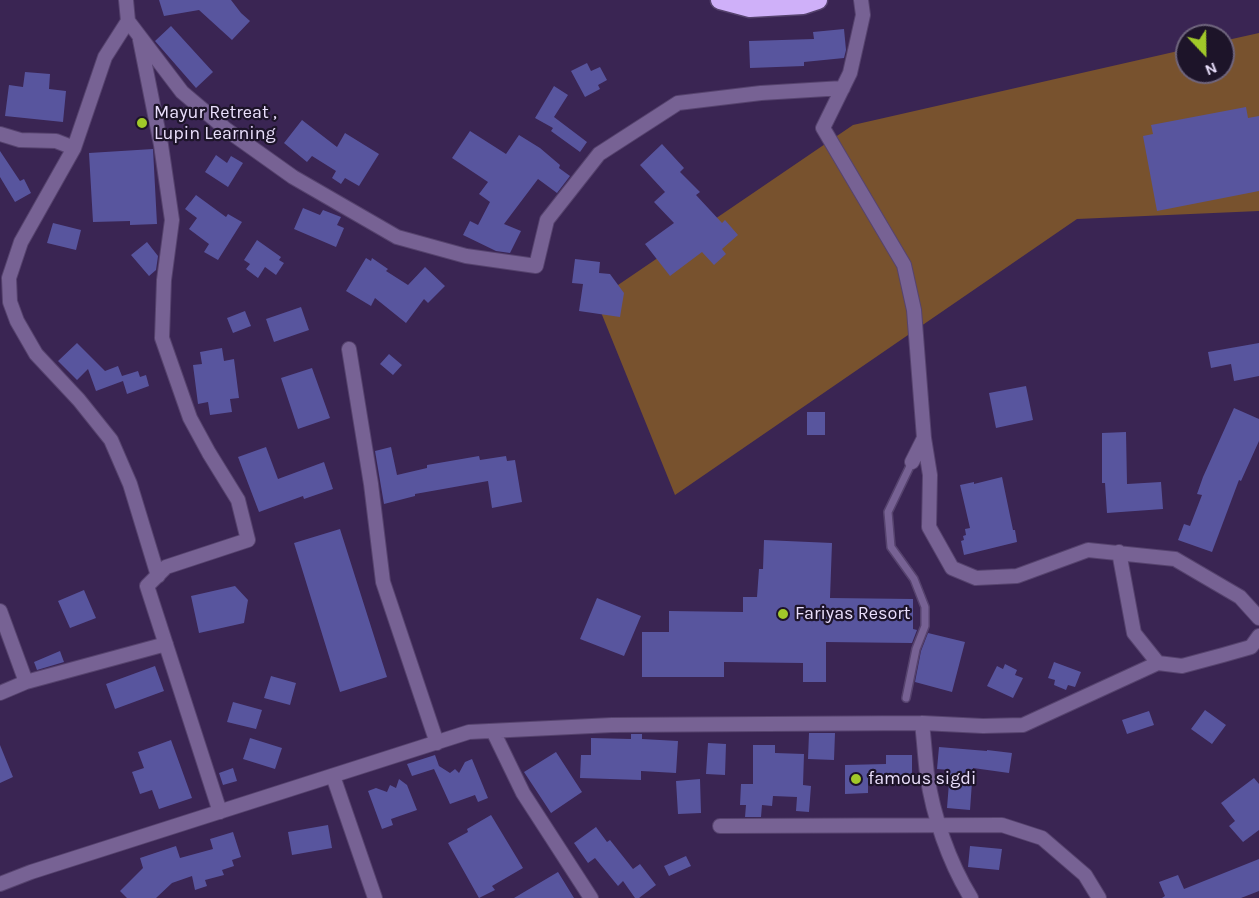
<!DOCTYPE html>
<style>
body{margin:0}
#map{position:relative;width:1259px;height:898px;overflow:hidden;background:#3a2553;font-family:Karla,sans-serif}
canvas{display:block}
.north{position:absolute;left:1175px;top:24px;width:60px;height:60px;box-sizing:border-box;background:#1d1429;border:2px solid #6f657d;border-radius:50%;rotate:158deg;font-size:16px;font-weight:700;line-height:24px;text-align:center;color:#eadffc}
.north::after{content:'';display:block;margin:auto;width:21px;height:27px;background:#a1c929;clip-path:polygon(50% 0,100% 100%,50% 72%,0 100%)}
</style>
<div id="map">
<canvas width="1259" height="898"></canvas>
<div class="north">N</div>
</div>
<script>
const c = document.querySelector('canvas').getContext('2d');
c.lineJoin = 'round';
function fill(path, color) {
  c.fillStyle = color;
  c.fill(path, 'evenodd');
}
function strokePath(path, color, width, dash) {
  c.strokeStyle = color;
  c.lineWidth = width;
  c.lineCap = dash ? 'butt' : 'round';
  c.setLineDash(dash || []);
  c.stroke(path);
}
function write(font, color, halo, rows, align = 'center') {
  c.font = font + ' Karla,sans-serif';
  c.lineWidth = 4.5;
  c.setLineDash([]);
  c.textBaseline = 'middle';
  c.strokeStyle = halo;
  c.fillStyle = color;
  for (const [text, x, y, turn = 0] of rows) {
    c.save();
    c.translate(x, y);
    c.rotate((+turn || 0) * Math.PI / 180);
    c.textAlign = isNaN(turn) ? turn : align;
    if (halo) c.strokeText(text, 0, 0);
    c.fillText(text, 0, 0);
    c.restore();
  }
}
fill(new Path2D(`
 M1259 33V211L1077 219 675 495 596 300 853 125 1187 49V72H1223V41Z`), '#78522e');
fill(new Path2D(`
 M159 0H231L241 13 250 21 232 40 199 10 164 16Z
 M171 26 213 72 196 88 155 41Z
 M844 29 846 50 844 58 804 62V66L750 68 749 41 814 39 813 32Z
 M587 63 591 71 600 67 607 80 598 85 600 89 585 97 571 71Z
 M25 72 50 74 49 89 66 91 63 122 5 116 9 85 23 87Z
 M554 86 568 95 554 117 587 142 580 152 551 131 553 128 535 118Z
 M1246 107 1248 118 1259 116V191L1157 211 1143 136 1153 134 1151 125Z
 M302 120 337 147 345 133 379 154 359 186 345 178 341 184 332 178 336 171 312 156 307 162 284 143Z
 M470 131 506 154 519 135 540 148 560 165 559 168 570 176 557 193 538 179 504 224 521 231 510 253 496 251 463 235 470 221 478 225 490 202 479 194 488 182 452 158Z
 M662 144 684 168 680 172 700 192 696 195 722 223 725 220 738 235 722 249 726 254 714 265 702 252 670 276 645 244 674 223 654 202 665 192 640 165Z
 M153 149 157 224 130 225V221L93 222 89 153Z
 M0 151 20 181 24 179 31 193 15 202 0 177Z
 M216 155 227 163 231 156 243 163 228 187 205 172Z
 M196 195 226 217 228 214 242 222 218 260 204 252 209 244 189 229 197 218 185 209Z
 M303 208 320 215 323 210 341 217 337 225 344 228 336 247 294 229Z
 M53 223 81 230 76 250 47 243Z
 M257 240 281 257 279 260 284 263 276 275 265 267 258 278 246 269 250 264 244 260Z
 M147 242 158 256 156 270 149 276 131 255Z
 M366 258 371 261 372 258 388 269 386 271 408 285 425 267 445 286 428 303 424 299 406 323 375 298 371 306 346 291Z
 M575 259 600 262 599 273 610 274 624 293 620 317 579 311 583 284 572 283Z
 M301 307 309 330 274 342 266 319Z
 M245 311 251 326 233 333 227 318Z
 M77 343 105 371 118 366 122 376 138 371 140 377 146 375 149 386 127 394 123 381 96 391 88 369 77 380 58 361Z
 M1259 343V376L1234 381 1231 364 1211 368 1208 352Z
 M222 348 224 361 234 359 239 398 230 399 232 412 210 415 208 402 198 404 193 365 202 364 200 352Z
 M389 354 402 365 393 375 380 364Z
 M312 368 330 418 298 429 281 378Z
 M1026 386 1033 420 996 428 989 393Z
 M1234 408 1259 419V441L1241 481 1239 480 1212 552 1178 540 1184 524 1190 526 1202 495 1197 494 1203 477Z
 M807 412H825V435H807Z
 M1126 432 1127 484 1161 482 1163 509 1107 513 1105 483H1102V433Z
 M266 447 278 479 324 462 333 489 304 499 303 496 259 512 238 457Z
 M391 447 397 475 427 468V465L479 456 480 460 506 456 507 461 515 460 522 502 492 508 488 481 415 494V496L384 504 375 451Z
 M1002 477 1013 530H1015L1017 542 964 555 961 541 964 540 963 536 966 535 965 529 970 528 960 485 974 482V484Z
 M340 529 387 677 340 692 294 543Z
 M764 540 832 543 830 598 913 599V629L917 630 912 643 826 642V682H803V663L724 662V677H642V632H669V611L743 612V597H757L759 569H763Z
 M235 586 248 600 244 623 199 633 191 596Z
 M84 590 96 618 70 628 58 601Z
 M597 598 641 616 624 656 580 639Z
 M928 633 965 642 952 692 915 682 921 651Z
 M60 651 64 662 37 670 34 662Z
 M1054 662 1081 672 1075 687 1068 685 1066 690 1054 685 1055 680 1048 678Z
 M1005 664 1017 670 1015 675 1023 678 1013 698 987 686 997 666 1003 669Z
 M155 666 164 691 115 709 106 684Z
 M271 676 296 683 290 705 264 698Z
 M233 702 262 710 256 729 227 722Z
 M1205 710 1226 725 1212 744 1191 729Z
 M1149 711 1154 725 1127 734 1122 720Z
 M809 733H835L834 760 808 759Z
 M631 734H642V739L678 741 676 773 641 771V780L580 778 581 755H591V738L631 739Z
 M250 738 282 748 275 769 243 759Z
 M171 740 192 798 159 809 152 790 140 794 132 772 144 768 138 752Z
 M708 743 726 744 725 775 706 774Z
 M0 745 13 777 0 783Z
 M753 745H775V753L804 754 803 785 811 786 809 812 796 811 797 797 773 796 772 806 762 805 761 817H745L746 805H740L741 784H753Z
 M939 747 987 751V750L1012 753 1009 773 973 768 970 810 947 808 950 770 937 769Z
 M556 752 582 792 551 813 524 772Z
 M435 755 439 766 450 773 455 769 459 773 465 762 472 759 488 798 478 802 475 795 450 804 434 769 412 776 407 764Z
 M886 755H912V778L868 777V793L845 794V765L886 764Z
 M233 768 237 781 223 785 219 773Z
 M1254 778 1259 784V830L1243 842 1229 826 1235 821 1221 803Z
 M399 779 407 785 417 810 391 819 393 825 382 829 368 791 376 788 387 792 390 785 396 788Z
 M700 779 701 813 678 814 676 781Z
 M491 815 523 868 492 886 495 890 479 898 448 843 468 832 467 829Z
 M328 825 332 848 292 855 288 832Z
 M596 827 607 842 610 840 633 869 640 864 656 885 639 898H635L623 881 618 886 595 858 588 863 574 843Z
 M233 832 241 857 232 860 234 866 222 870 224 875 205 880 207 886 195 890 192 876 172 883 156 898H127L120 891 143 868 140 858 176 846 180 858 213 849 210 839Z
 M970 846 1002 849 999 870 968 867Z
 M686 856 691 866 669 876 664 866Z
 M1259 859V891L1241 898H1162L1165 896 1159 882 1178 875 1184 889Z
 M558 872 574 898H514Z`), '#58559e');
const lane = new Path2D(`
 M906 698 916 649 925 626V607L914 579 891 547 888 512 912 462`);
const street = new Path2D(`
 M126 0 128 21 105 57 74 148 21 242 9 278 10 302 17 321 36 354 79 400 111 440 130 484 158 576
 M861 0 863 15 850 73 823 128 904 265 914 310 924 438 930 475 929 527 952 568 976 578 1017 576 1088 550 1175 559 1240 597 1259 618
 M128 21 182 92 227 130 293 177 397 237 466 256 536 266 547 220 599 154 678 103 761 93 843 88
 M140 40 161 145 172 220 164 280 162 338 190 418 209 453 238 500 248 540 166 567 147 586 220 812
 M0 134 20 140 56 141 74 148
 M349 349 371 484 383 582 437 743
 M912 462 924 438
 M1119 552 1134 633 1158 663 1182 666 1223 655 1251 647 1259 636
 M0 611 26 682 0 693
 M26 682 166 644
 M493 731 523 793 591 898
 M333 776 375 898
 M720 826 1002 825 1042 838 1085 875 1099 898
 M0 884 31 872 469 732 612 725 922 723
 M971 898C949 862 933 816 927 774 925 757 924 740 922 723L983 726 1023 725 1158 663`);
const highway = new Path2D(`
 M720 0 750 8 803 5 818 0`);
strokePath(lane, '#56436e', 10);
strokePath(street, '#56436e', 16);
strokePath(highway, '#56436e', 21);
strokePath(lane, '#776294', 7);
strokePath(street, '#776294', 14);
strokePath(highway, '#cfb0f9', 18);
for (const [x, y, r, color] of [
 [142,123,6,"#a1c929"],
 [783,614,6,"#a1c929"],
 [856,779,6,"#a1c929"]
]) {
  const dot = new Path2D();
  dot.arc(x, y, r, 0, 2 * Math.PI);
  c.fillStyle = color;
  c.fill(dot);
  strokePath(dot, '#1d1429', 2);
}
write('18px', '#eadffc', '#1d1429', [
 ["Mayur Retreat ,",154,113],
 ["Lupin Learning",154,134],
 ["Fariyas Resort",795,614],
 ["famous sigdi",868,779]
], 'left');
</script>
